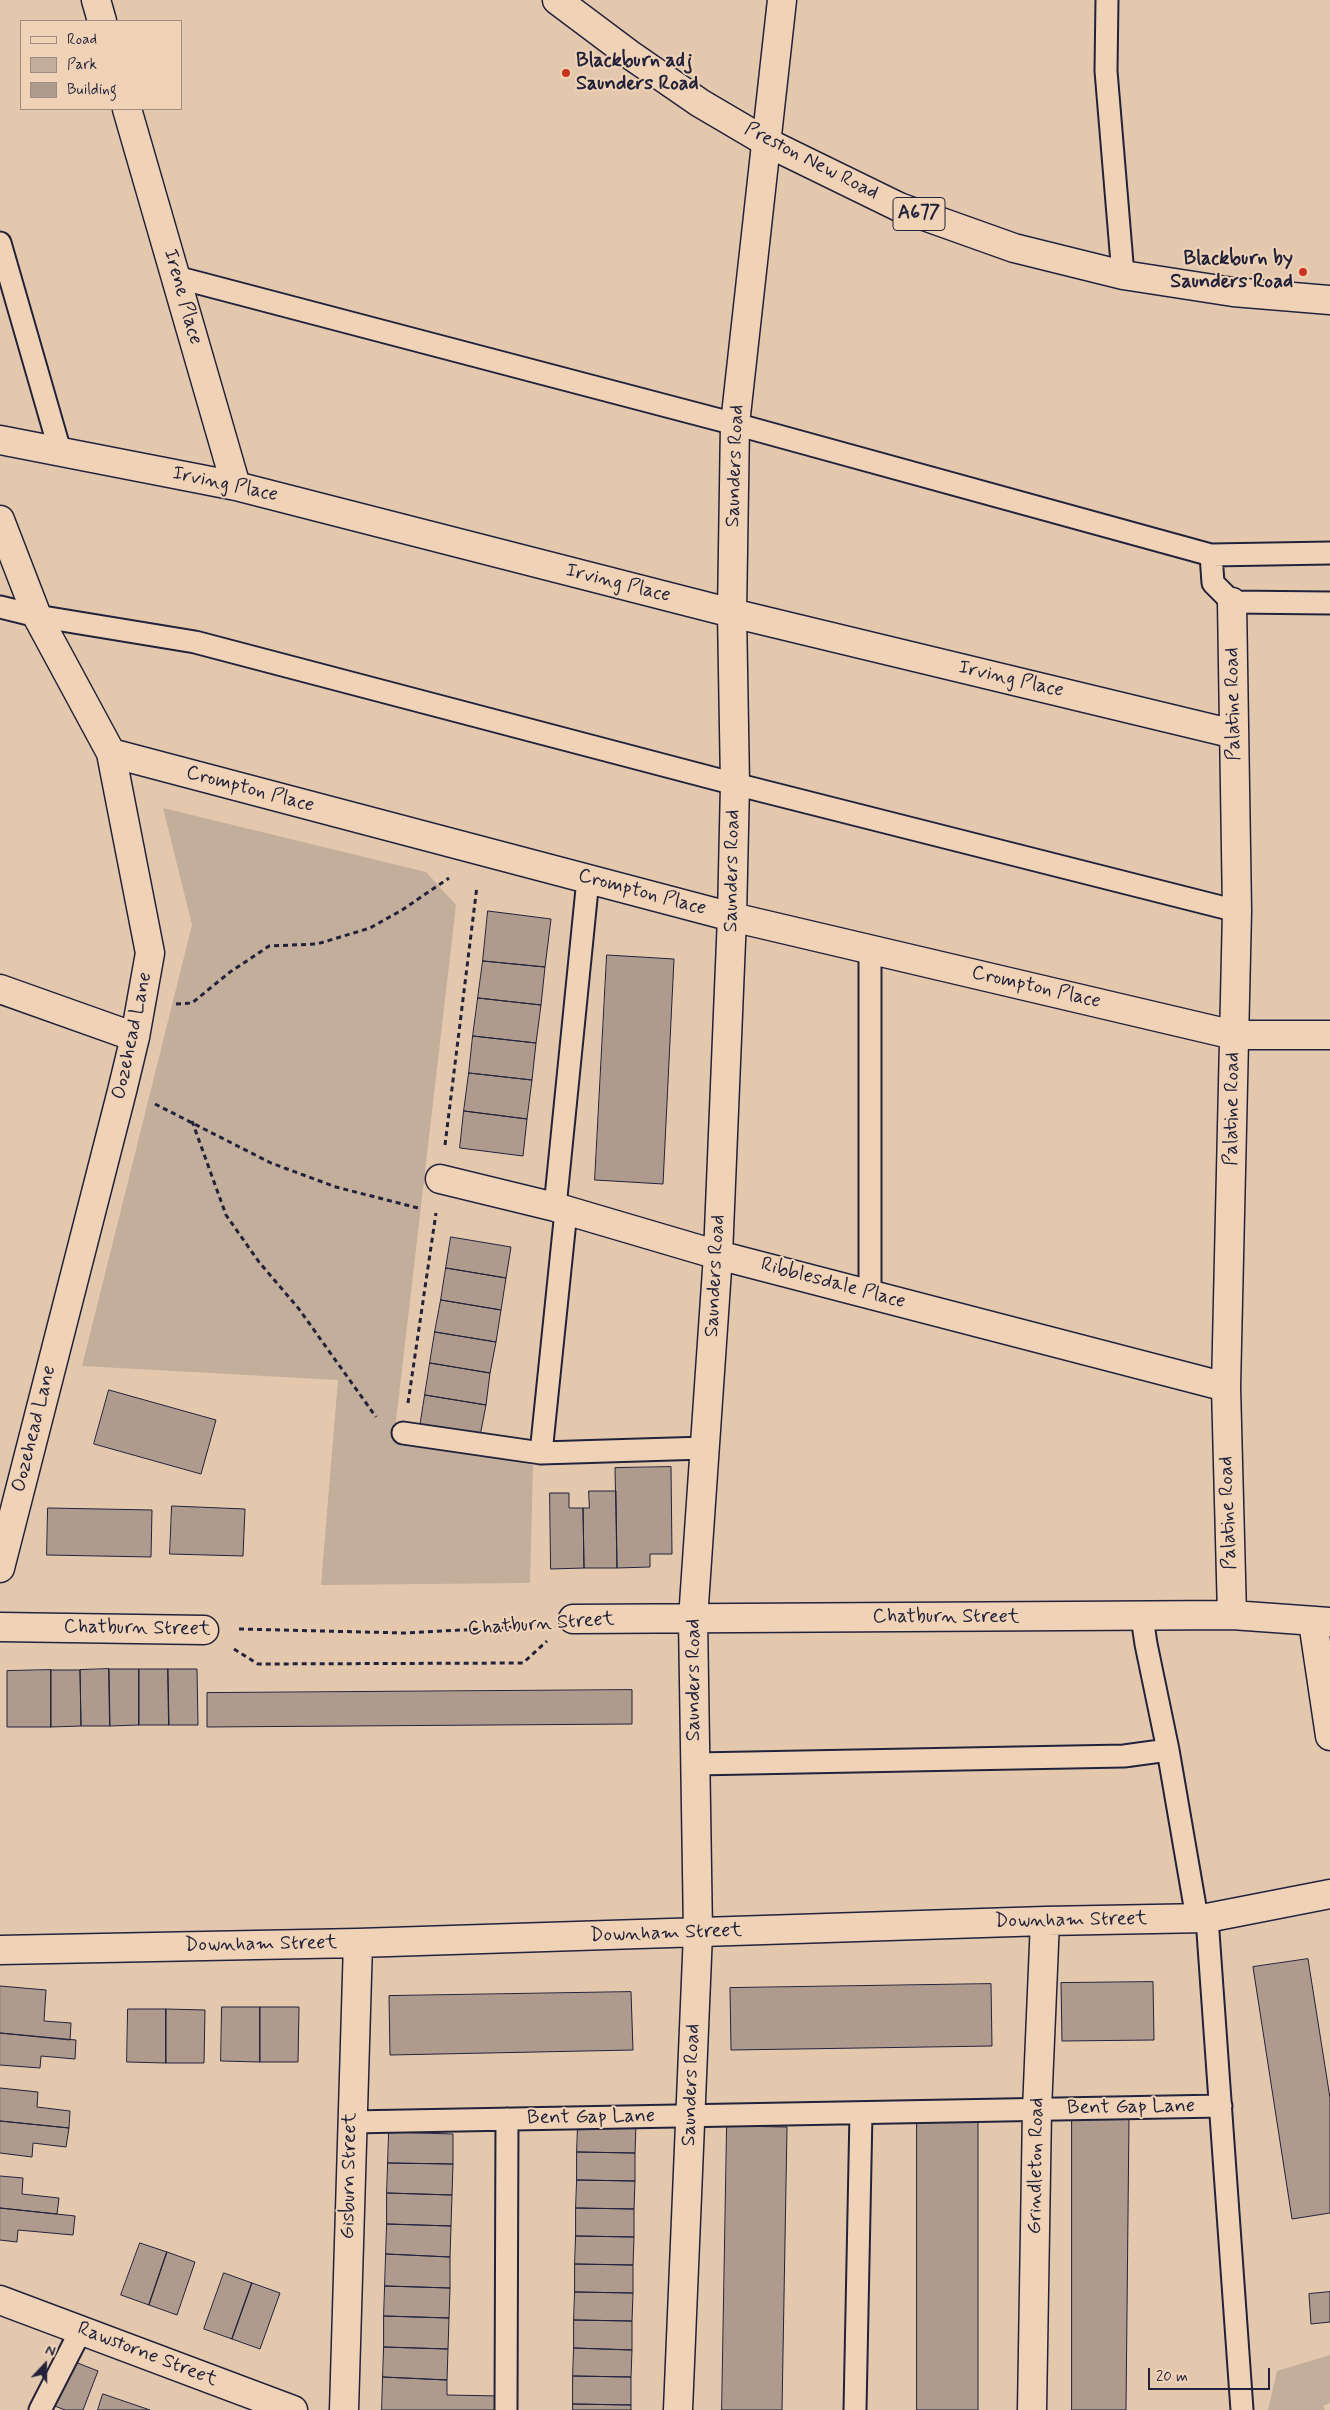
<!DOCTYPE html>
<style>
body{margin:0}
#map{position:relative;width:1330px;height:2410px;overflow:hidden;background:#e4c8ae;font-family:Mynerve,sans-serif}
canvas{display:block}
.legend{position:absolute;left:20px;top:20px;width:162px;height:90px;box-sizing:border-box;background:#f0d3b6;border:1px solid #9e8c85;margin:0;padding:6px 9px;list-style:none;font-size:15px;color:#22223b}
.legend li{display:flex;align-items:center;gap:10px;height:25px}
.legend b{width:25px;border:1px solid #9e8c85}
.north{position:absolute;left:20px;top:2340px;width:50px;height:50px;-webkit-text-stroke:4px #f0d3b6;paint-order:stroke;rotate:21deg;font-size:14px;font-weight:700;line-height:20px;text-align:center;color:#22223b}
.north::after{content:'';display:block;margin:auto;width:18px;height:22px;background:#22223b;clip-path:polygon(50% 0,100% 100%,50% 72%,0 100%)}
.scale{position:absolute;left:1148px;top:2368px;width:122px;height:22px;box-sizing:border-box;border:2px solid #22223b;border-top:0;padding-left:6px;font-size:15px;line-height:18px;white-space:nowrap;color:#22223b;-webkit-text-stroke:4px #f0d3b6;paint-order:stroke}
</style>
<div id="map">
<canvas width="1330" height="2410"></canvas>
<ul class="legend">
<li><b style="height:6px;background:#f0d3b6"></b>Road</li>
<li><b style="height:14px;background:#c3ad9b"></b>Park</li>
<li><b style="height:14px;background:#ae9b8e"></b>Building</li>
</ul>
<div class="north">N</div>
<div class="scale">20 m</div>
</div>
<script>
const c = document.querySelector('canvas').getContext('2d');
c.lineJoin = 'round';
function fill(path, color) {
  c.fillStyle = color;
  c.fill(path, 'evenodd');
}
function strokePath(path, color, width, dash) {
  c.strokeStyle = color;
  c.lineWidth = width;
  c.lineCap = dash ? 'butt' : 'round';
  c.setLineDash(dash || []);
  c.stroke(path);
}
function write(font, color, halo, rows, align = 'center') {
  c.font = font + ' Mynerve,sans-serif';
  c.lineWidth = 4;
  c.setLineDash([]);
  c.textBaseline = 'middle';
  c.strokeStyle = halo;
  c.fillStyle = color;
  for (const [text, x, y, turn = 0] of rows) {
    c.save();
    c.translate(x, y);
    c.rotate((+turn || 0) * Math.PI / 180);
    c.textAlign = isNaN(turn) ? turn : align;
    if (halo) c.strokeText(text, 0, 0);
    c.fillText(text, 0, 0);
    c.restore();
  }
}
fill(new Path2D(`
 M163 808 426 872 456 905 394 1438 533 1465 530 1583 321 1585 338 1380 82 1366 192 925Z
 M1330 2355V2403L1323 2406 1325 2410H1268L1277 2371Z`), '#c3ad9b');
const building = new Path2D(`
 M488 911 551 919 545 967 483 961Z
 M607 955 674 959 663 1184 595 1180Z
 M483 961 545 967 541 1005 478 998Z
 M478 998 541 1005 536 1043 473 1036Z
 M473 1036 536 1043 532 1080 469 1073Z
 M469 1073 532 1080 527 1119 464 1111Z
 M464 1111 527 1119 523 1156 460 1148Z
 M451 1237 511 1247 506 1278 446 1268Z
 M446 1268 506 1278 501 1310 441 1300Z
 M441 1300 501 1310 496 1342 435 1332Z
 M435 1332 496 1342 490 1373 430 1363Z
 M430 1363 490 1373 486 1405 425 1395Z
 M109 1390 216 1420 201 1474 94 1444Z
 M425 1395 486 1405 480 1436 420 1427Z
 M671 1467 672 1554H650V1567L617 1568 615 1468Z
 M589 1491H616L617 1568H584L583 1508H589Z
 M550 1493H569V1508H583L584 1568 551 1569Z
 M172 1506 245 1509 243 1556 170 1554Z
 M48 1508 152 1510 151 1557 47 1555Z
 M109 1669H139V1725L110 1726Z
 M109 1669 110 1726H81L80 1670Z
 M139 1669H168L169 1725H139Z
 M168 1669H197L198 1725H169Z
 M51 1670H80L81 1726 51 1727Z
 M51 1670V1727H7V1671Z
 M632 1690V1724L207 1727V1693Z
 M1308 1959 1330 2098V2213L1292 2219 1253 1967Z
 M1153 1982 1154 2040 1062 2041 1061 1983Z
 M991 1984 992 2046 731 2050 730 1988Z
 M0 1986 46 1990 44 2021 71 2023 70 2040 0 2033Z
 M631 1992 633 2050 390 2055 389 1996Z
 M222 2007H260V2062L221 2061Z
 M260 2007H299L298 2062H260Z
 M128 2009H166V2063L127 2062Z
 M166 2009 205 2010 204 2063H166Z
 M0 2033 76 2040 75 2059 41 2056 40 2068 0 2065Z
 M0 2088 38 2092 37 2107 70 2111 69 2128 0 2121Z
 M1072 2116 1129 2117 1126 2410H1072Z
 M917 2119 978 2120V2410H917Z
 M0 2121 69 2128 66 2147 33 2143 32 2157 0 2153Z
 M578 2124 636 2125 635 2153 577 2152Z
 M727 2126 787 2127 782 2410H722Z
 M389 2132 453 2134V2164L388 2163Z
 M577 2152 635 2153V2181L577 2180Z
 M388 2163 453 2164 452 2195 387 2193Z
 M0 2176 23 2178 22 2194 59 2198 57 2214 0 2208Z
 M577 2180 635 2181 634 2209 576 2208Z
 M387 2193 452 2195 451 2226 387 2224Z
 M0 2208 75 2216 73 2235 18 2230 17 2242 0 2240Z
 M576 2208 634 2209V2237L576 2236Z
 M387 2224 451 2226 450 2257 386 2254Z
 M576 2236 634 2237 633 2265 575 2264Z
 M140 2243 167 2252 149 2305 121 2295Z
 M167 2252 195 2262 177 2315 149 2305Z
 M386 2254 450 2257V2288L385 2286Z
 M575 2264 633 2265V2293L575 2292Z
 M224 2273 252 2283 232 2339 204 2329Z
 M252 2283 280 2293 260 2349 232 2339Z
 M385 2286 450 2288 449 2318 384 2316Z
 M575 2292 633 2293 632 2321 574 2320Z
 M1330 2292V2322L1311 2324 1309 2294Z
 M384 2316 449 2318 448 2349 384 2347Z
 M574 2320 632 2321V2350L574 2348Z
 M384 2347 448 2349 447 2380 383 2377Z
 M574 2348 632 2350 631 2377 573 2376Z
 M70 2360 98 2371 83 2410H65L52 2405Z
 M573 2376 631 2377V2405L573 2404Z
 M383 2377 447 2380V2395L500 2396 499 2410H382Z
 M103 2394 150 2410H98Z
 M573 2404 631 2405V2410H573Z`);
fill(building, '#ae9b8e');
strokePath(building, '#22223b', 1);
const service = new Path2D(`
 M1107 0 1106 71 1123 275
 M0 243 60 451
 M176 277 735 424 1211 555 1330 553
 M1211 555 1213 583 1232 602 1330 603
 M0 607 37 616 195 642 735 784 1237 911
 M870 949V1294
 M555 1207 588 879
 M403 1433 541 1453 705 1448
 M541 1453 566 1211
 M1142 1617 1146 1644 1168 1750 1197 1918
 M695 1764 1124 1756 1168 1750
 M1207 1918 1242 2410
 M351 2122 1221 2106
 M40 2410 81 2330
 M506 2410 507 2119
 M855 2410 861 2113`);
const minor = new Path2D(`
 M96 0 102 21
 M127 109 236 486
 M0 440 236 486 732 613 1234 734
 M0 520 37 616 111 753 150 953 135 1037 122 1091 0 1568
 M1232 602 1237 911 1226 1387 1232 1615
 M111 753 732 917 1234 1035H1330
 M0 989 135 1037
 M440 1179 555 1207 718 1255 1226 1387
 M573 1619 1232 1615 1330 1622
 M1313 1622 1330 1736
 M0 1627 204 1630
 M0 1950 358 1943 1045 1921 1207 1918 1330 1894
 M0 2300 293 2410
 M344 2410 358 1943
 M678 2410 698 1933 693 1619 718 1255 732 917 735 784 732 613 735 424 782 0
 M1032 2410 1037 2110 1045 1921`);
const trunk = new Path2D(`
 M557 0 629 54 700 103 768 143 899 207 1014 248 1123 275 1233 292 1330 300`);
strokePath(service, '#22223b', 25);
strokePath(minor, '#22223b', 31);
strokePath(trunk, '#22223b', 31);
strokePath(new Path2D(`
 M176 1004 192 1003 230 972 269 946 317 944 370 928 402 910 449 878
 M155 1104 271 1163 336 1187 418 1208
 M192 1121 226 1215 259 1262 299 1309 376 1417
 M445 1145 477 886
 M408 1403 436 1213
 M239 1629 405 1633 538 1626
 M234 1649 258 1664 523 1663 547 1641`), '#22223b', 3, [5, 4]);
strokePath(service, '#f0d3b6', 21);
strokePath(minor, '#f0d3b6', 28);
strokePath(trunk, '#f0d3b6', 28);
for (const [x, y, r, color] of [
 [566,73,5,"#c8321e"],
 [1303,272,5,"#c8321e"]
]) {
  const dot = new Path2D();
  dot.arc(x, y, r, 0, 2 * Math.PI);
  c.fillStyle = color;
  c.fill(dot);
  strokePath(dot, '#f0d3b6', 2);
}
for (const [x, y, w] of [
 [919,214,52]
]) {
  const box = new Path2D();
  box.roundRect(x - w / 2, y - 16.5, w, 33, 4);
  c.fillStyle = '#f0d3b6';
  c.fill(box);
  strokePath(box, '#22223b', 1);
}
write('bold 19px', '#22223b', null, [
 ["A677",919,214]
]);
write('bold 20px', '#22223b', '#f0d3b6', [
 ["Blackburn adj",576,62],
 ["Saunders Road",576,85],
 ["Blackburn by",1293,260,"right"],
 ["Saunders Road",1293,283,"right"]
], 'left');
write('20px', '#22223b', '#f0d3b6', [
 ["Preston New Road",811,162,27],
 ["Irene Place",182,297,74],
 ["Saunders Road",736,466,-88],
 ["Irving Place",225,485,12],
 ["Irving Place",618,584,14],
 ["Irving Place",1011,680,13],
 ["Palatine Road",1234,704,-91],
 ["Crompton Place",250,790,15],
 ["Saunders Road",733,871,-89],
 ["Crompton Place",642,893,15],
 ["Crompton Place",1036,988,13],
 ["Oozehead Lane",133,1036,-78],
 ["Palatine Road",1233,1109,-89],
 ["Saunders Road",716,1276,-87],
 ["Ribblesdale Place",833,1284,15],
 ["Oozehead Lane",35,1429,-76],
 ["Palatine Road",1229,1513,-92],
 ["Chatburn Street",946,1618],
 ["Chatburn Street",541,1625,-4],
 ["Chatburn Street",137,1629,1],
 ["Saunders Road",695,1680,-90],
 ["Downham Street",1071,1921,-1],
 ["Downham Street",666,1934,-2],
 ["Downham Street",261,1945,-1],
 ["Saunders Road",692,2085,-88],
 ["Bent Gap Lane",1131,2108,-1],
 ["Bent Gap Lane",591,2118,-1],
 ["Grindleton Road",1037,2166,-89],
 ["Gisburn Street",350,2176,-89],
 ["Rawstorne Street",147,2355,21]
]);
</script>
